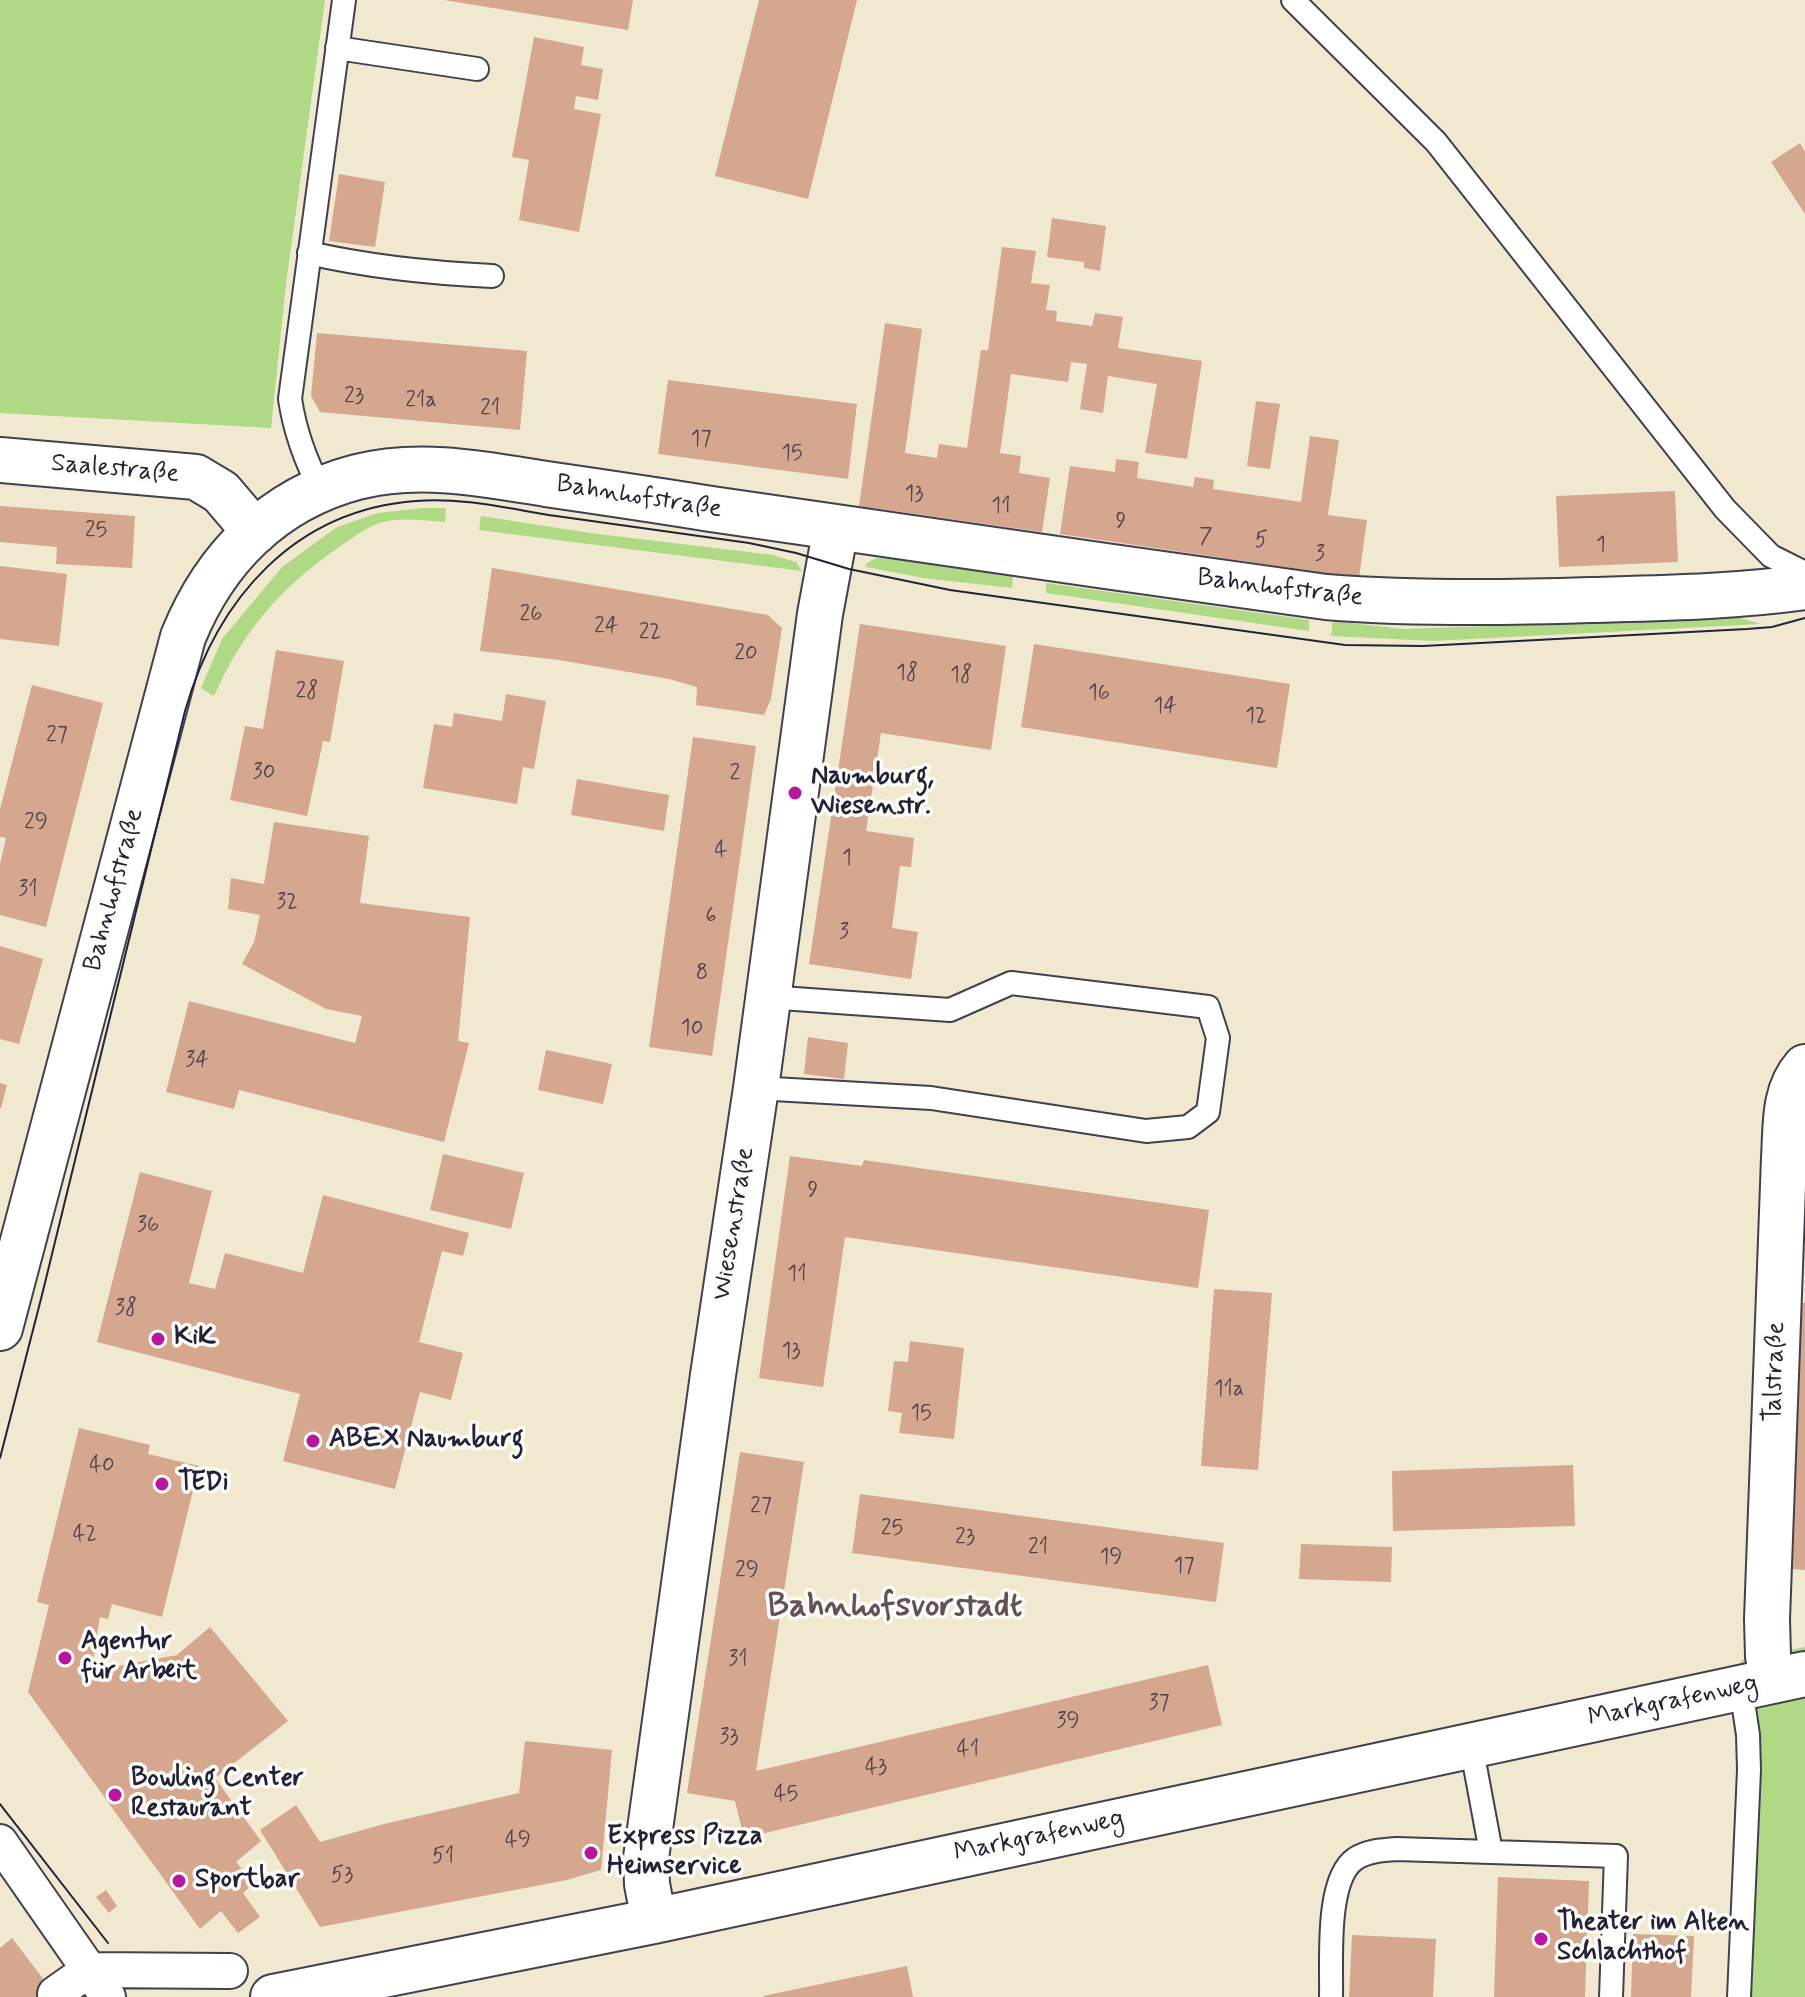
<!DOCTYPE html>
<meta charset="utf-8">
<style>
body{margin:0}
canvas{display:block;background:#f0e9d0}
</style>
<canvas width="1805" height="1997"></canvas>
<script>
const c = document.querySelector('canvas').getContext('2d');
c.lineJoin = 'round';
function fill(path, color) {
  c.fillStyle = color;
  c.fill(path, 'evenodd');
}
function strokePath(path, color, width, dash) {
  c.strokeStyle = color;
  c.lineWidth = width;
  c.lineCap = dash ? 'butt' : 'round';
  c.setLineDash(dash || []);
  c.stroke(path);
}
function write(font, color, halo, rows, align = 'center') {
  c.font = font + ' Mynerve,sans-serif';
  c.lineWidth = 7;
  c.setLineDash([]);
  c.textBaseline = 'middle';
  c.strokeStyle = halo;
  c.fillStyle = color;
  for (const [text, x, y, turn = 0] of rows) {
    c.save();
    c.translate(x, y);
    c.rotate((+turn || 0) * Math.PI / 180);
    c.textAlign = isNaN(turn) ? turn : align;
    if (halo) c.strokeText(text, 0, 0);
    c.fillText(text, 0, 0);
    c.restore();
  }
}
fill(new Path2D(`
 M0 0H325L286 284 271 428 0 413Z
 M423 508H446L445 522C426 521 402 517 383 522 365 527 351 539 335 550 279 589 242 633 214 696L201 688 222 639 282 567 337 527 378 513Z
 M481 516 590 533 773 555 796 562 802 571 479 530Z
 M884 557 1013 576 1012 588 923 578 866 567V564L874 559Z
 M1046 583 1309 620V631L1046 593Z
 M1737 617 1761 624 1433 641 1331 636 1333 621 1403 629Z
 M1805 1647V1997H1744L1741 1660Z`), '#afd985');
fill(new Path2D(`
 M444 0H633L628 30Z
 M759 0H857L808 199 715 176Z
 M534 37 584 47 581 65 603 69 598 100 576 96 574 109 601 114 579 232 519 220 529 160 512 157Z
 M1800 143 1805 152V214L1771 162Z
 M339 174 385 182 375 247 329 241Z
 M1052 218 1106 226 1100 271 1084 268V262L1047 257Z
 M1002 247 1036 251 1031 283 1050 285 1046 310 1057 311 1056 321 1092 326 1095 313 1123 317 1118 348 1202 361 1187 459 1145 453 1157 384 1108 376 1103 413 1080 409 1087 364 1071 362 1068 382 1011 374 1000 453 1021 456 1019 473 1050 478 1042 532 859 506 885 323 922 329 905 453 937 458 939 444 967 448 981 350H988Z
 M317 333 527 351 520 430 320 412 311 396Z
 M668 380 857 404 848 479 658 454Z
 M1256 401 1280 404 1270 469 1247 466Z
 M1310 436 1339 440 1328 515 1367 520 1359 578 1060 534 1070 466 1115 472 1116 459 1139 462 1137 478 1193 487 1195 477 1214 480 1213 489 1301 502Z
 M1675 491 1678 562 1559 567 1556 496Z
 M0 506 135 516 132 568 56 564 57 547 0 542Z
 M0 566 67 574 59 646 0 639Z
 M492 568 768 615 782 628 771 699 764 715 696 705 697 687 669 679 559 660 480 651Z
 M860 624 1006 646 991 750 881 733 866 831 914 838 911 867 900 866 892 928 918 932 911 979 809 964Z
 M1034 644 1290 684 1277 768 1021 727Z
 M276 650 344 661 330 742 323 741 307 816 230 800 245 726 263 729Z
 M32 685 103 703 46 927 0 915V864L6 838 0 837V809Z
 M506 694 546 701 534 769 523 767 517 804 423 788 434 724 452 727 454 713 502 721Z
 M693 737 756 746 712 1056 649 1047Z
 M577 779 669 795 664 831 571 815Z
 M274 822 369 836 360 903 470 917 458 1041 469 1043 444 1142 239 1090 234 1109 166 1092 189 1001 355 1043 362 1016 326 1009 242 964 254 942 260 915 228 909 231 878 264 884Z
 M0 946 43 959 19 1044 0 1039Z
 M808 1037 848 1043 844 1079 804 1074Z
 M546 1050 612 1064 603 1104 538 1090Z
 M0 1083 7 1085 1 1108H0Z
 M443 1154 524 1173 511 1229 430 1210Z
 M790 1156 862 1166 864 1160 1209 1210 1198 1288 845 1237 823 1387 759 1378Z
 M140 1172 212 1191 189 1283 215 1289 225 1253 303 1273 323 1195 469 1233 463 1256 442 1251 419 1342 463 1353 451 1400 420 1392 395 1489 283 1461 300 1394 97 1342Z
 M1214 1289 1272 1293 1258 1470 1201 1466Z
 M1802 1303H1805V1570L1791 1569Z
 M910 1341 964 1348 954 1439 899 1433 902 1413 888 1411 894 1361 908 1362Z
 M79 1428 150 1445 148 1454 199 1466 162 1617 112 1604 108 1619 100 1617 91 1671 177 1655 210 1627 288 1721 215 1778 261 1841 236 1862 254 1883 243 1893 260 1917 238 1933 221 1911 200 1929 28 1692 49 1605 37 1602Z
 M740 1452 804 1462 756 1771 1208 1665 1222 1725 744 1838 735 1801 687 1793Z
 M1573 1465 1575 1526 1393 1531 1392 1471Z
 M860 1494 1224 1543 1216 1602 852 1553Z
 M1301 1544 1392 1547 1391 1582 1299 1579Z
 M525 1741 612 1750 601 1870 567 1880 320 1927 260 1830 296 1805 320 1842 384 1824 519 1793Z
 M1498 1877 1589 1881 1585 1997H1494Z
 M106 1890 117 1906 109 1913 96 1897Z
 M1633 1934 1694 1936 1691 1997H1631Z
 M1352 1935 1436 1939 1433 1997H1349Z
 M12 1938 57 1997H0V1948Z
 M907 1966 913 1997H764L763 1996Z`), '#d5a78e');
const service = new Path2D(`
 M1293 0 1436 142 1725 509 1771 556 1805 573
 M337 48 477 69
 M309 253C370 267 429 273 492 276
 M321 490C305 460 295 432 290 399L344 0
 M756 1088 931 1098 1146 1131 1188 1127 1208 1112 1218 1038 1208 1007 1011 983 950 1010 767 997
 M1471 1745 1491 1852
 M1331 1997C1332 1963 1325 1880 1355 1859 1367 1851 1382 1850 1397 1849L1616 1856 1611 1997
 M1739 1997 1749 1770 1748 1735 1741 1688`);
const pedestrian = new Path2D(`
 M0 1842 108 1997
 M55 1994 89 1970 230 1971`);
const minor = new Path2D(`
 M0 460 196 477 221 492 255 532
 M0 1328 183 637C215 558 273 499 357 477 420 461 484 474 546 484 601 492 656 500 711 509 915 540 1121 568 1326 597 1414 604 1502 603 1590 600 1662 598 1734 597 1805 587
 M1773 1681 1768 1656 1767 1619 1784 1158C1786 1126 1783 1092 1805 1067
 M654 1921 647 1884 646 1858 713 1375 756 1088 820 614 836 528
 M273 1997 654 1921 1805 1674`);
strokePath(service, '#414051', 26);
strokePath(pedestrian, '#414051', 38);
strokePath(minor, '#414051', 48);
strokePath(service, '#fff', 22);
strokePath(pedestrian, '#fff', 34);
strokePath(minor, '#fff', 44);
strokePath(new Path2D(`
 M0 1458 42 1295 185 711C217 599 294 510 416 501 462 497 510 509 556 516 620 525 684 534 749 543L796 553 849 569 950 590 1345 645 1423 646 1747 629 1772 627 1805 618
 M0 1804 108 1943`), '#22223b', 2);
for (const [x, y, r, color] of [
 [795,793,8,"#b5179e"],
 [158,1339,8,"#b5179e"],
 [313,1441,8,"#b5179e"],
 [162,1484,8,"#b5179e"],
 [65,1658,8,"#b5179e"],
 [115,1795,8,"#b5179e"],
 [591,1853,8,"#b5179e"],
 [179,1881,8,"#b5179e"],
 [1541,1939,8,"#b5179e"]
]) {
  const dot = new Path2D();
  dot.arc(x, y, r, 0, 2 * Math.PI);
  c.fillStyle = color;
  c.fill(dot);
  strokePath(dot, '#fdfcf7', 3);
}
write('22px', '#4f4350', null, [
 ["23",354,397],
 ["21a",421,401],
 ["21",490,409],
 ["17",701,440],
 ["15",792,454],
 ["13",914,495],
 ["11",1001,507],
 ["9",1121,522],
 ["25",96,531],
 ["7",1206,538],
 ["5",1261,541],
 ["1",1601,546],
 ["3",1320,555],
 ["26",531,615],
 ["24",606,627],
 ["22",650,633],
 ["20",746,654],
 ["18",907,674],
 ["18",961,676],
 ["28",307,692],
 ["16",1099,694],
 ["14",1165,707],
 ["12",1256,717],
 ["27",57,736],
 ["30",264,773],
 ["2",735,774],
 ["29",36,823],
 ["4",721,851],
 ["1",847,859],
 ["31",28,890],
 ["32",287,903],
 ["6",711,917],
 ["3",844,933],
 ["8",702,974],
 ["10",692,1029],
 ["34",197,1061],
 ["9",813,1191],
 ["36",148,1226],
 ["11",797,1275],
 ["38",126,1309],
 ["13",791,1352],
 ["11a",1229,1390],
 ["15",921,1414],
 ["40",102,1466],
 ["27",761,1507],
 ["25",892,1529],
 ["42",85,1535],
 ["23",965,1538],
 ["21",1038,1548],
 ["19",1111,1558],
 ["17",1184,1567],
 ["29",747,1571],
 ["31",738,1660],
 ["37",1159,1704],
 ["39",1068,1722],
 ["33",729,1738],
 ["41",968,1750],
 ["43",876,1768],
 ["45",786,1795],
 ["49",518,1841],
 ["51",443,1857],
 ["53",342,1876]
]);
write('26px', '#22223b', '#fdfcf7', [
 ["Saalestraße",115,470,5],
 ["Bahnhofstraße",639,498,9],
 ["Bahnhofstraße",1280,589,7],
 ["Bahnhofstraße",115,890,-75],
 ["Wiesenstraße",735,1224,-81],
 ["Talstraße",1776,1372,-88],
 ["Markgrafenweg",1673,1702,-12],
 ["Markgrafenweg",1039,1837,-12]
]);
write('bold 26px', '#22223b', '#fdfcf7', [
 ["Naumburg,",811,778],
 ["Wiesenstr.",811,808],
 ["KiK",174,1339],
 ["ABEX Naumburg",329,1441],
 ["TEDi",178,1484],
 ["Agentur",81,1643],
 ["für Arbeit",81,1673],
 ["Bowling Center",131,1780],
 ["Restaurant",131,1810],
 ["Express Pizza",607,1838],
 ["Heimservice",607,1868],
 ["Sportbar",195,1881],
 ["Theater im Alten",1557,1924],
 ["Schlachthof",1557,1954]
], 'left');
write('bold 34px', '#615158', '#fdfcf7', [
 ["Bahnhofsvorstadt",895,1608]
]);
</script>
